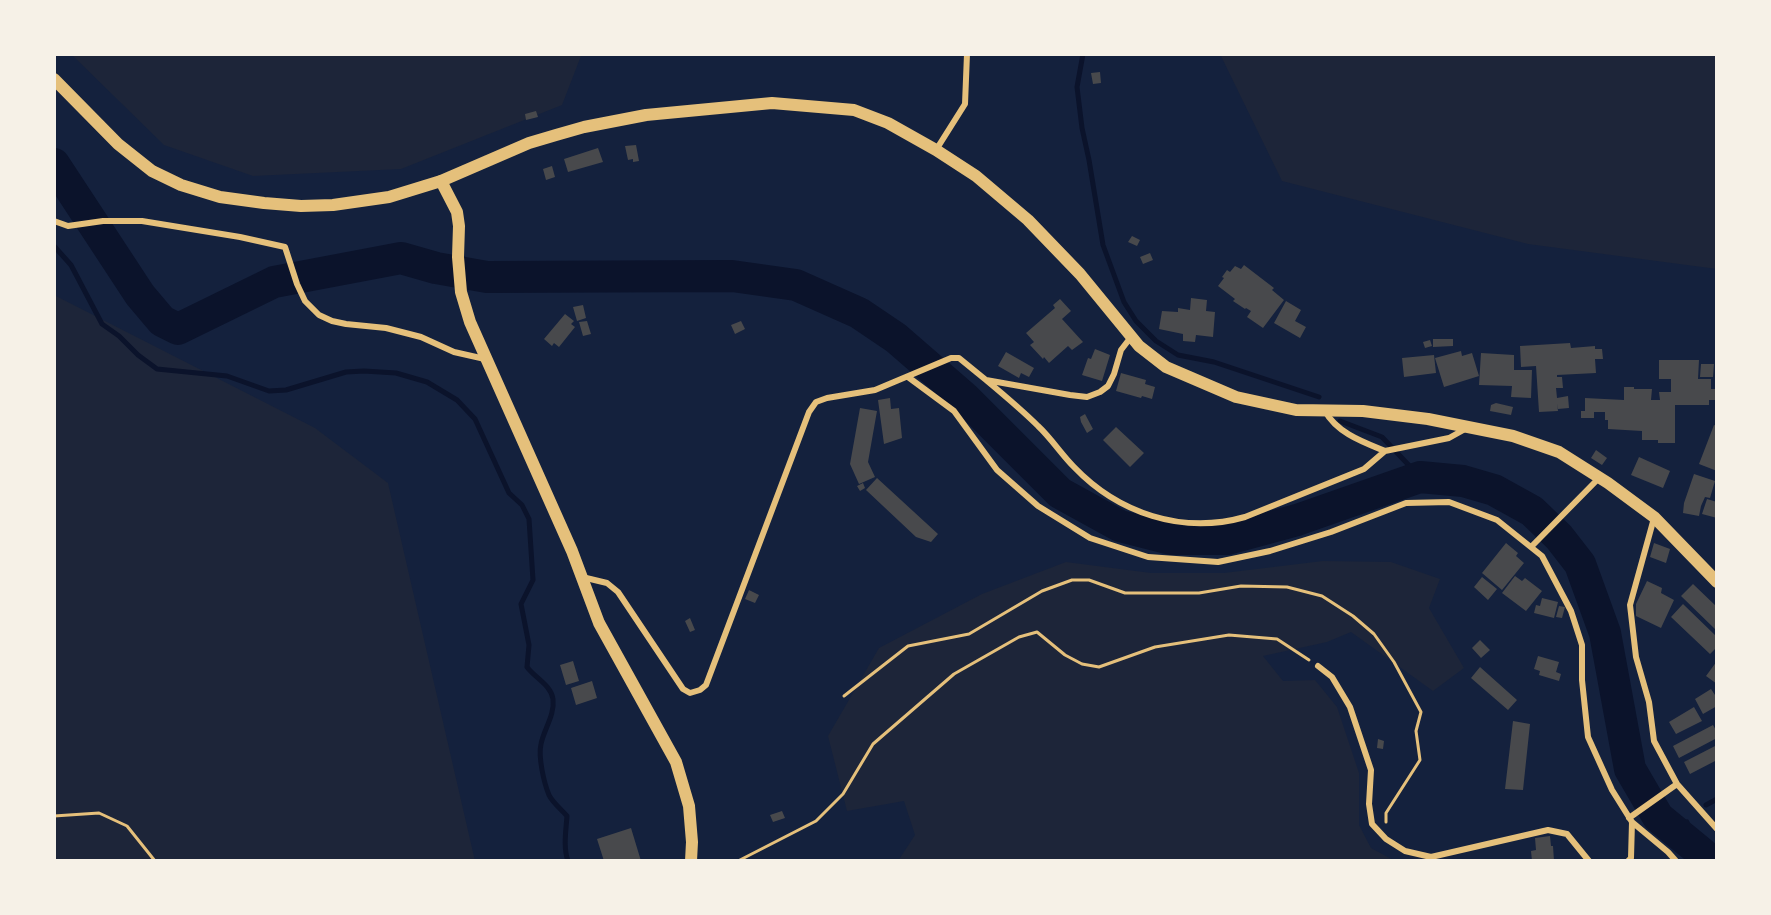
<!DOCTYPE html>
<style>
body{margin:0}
#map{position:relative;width:1771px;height:915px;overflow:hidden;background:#14213d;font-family:"DM Sans",sans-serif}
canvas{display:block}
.frame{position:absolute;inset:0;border:56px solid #f6f1e7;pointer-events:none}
</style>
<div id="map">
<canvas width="1771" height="915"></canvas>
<div class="frame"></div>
</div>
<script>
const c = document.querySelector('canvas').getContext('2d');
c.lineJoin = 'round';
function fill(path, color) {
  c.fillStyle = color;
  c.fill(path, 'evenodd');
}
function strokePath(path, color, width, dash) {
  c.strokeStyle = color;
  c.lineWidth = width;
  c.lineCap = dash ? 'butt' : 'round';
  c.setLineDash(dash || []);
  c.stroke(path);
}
fill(new Path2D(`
 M71 54H587L581 56 562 105 401 169 253 176 164 145Z
 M1220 54H1717V269L1528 244 1282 181Z
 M54 295 315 428 388 483 475 861H54Z
 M1323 561 1391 562 1440 579 1429 608 1464 668 1433 691 1351 632 1327 642 1263 656 1283 681 1315 680 1337 707 1359 773V825L1371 848 1395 861H898L915 835 904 801 847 811 828 736 879 648 982 594 1066 562 1151 573H1224Z`), '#1d2539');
strokePath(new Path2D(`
 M1083 54 1077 87 1082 128 1089 160 1103 245 1124 302 1136 321 1156 341 1178 355 1214 362 1319 397
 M54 246 71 265 102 324 119 336 138 355 157 369 227 376 269 391 286 390 346 372 364 371 396 373 427 382 457 400 475 419 509 493 522 505 529 519 533 580 521 604 529 645 527 667C535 678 551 685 553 699 555 715 544 729 541 744 538 757 544 783 549 795 552 802 562 810 567 816 566 830 563 848 568 861
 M1340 421 1382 437 1420 477
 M1706 805 1717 799
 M1676 831 1687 822`), '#0b132b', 5);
strokePath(new Path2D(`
 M54 164 140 295 162 321 178 329 274 282 401 258 436 268 487 277 732 276 796 285 859 313 896 338 964 397 1060 493 1120 526 1171 539H1227L1297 520 1420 477 1463 481 1494 490 1532 511 1559 537 1580 564 1605 633 1630 769 1658 817 1703 854 1709 861`), '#0b132b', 32);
fill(new Path2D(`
 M1100 72 1101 83 1093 84 1091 73Z
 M536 111 538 117 526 120 525 114Z
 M636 145 639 161 633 162V159L628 160 625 146Z
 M598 148 603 162 568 172 564 159Z
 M552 166 555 177 546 180 543 169Z
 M1132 236 1140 240 1137 246 1128 242Z
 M1150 253 1153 260 1143 264 1140 257Z
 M1244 265 1274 288 1272 290 1284 300 1263 328 1247 317 1251 311 1246 308 1245 309 1233 301 1235 299 1218 286 1224 278 1222 277 1227 270 1230 272 1235 266 1241 269Z
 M1191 298 1207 300 1206 311 1215 312 1213 337 1196 335 1195 342 1183 341V334L1159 329 1162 311 1178 312V308L1190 310Z
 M1060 299 1071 311 1062 319 1083 342 1072 350 1068 346 1049 363 1044 357 1043 359 1030 345 1034 342 1026 333 1055 308 1053 305Z
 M1286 301 1301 310 1295 321 1306 327 1300 338 1274 323Z
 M583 305 586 318 577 321 573 307Z
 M565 314 574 321 571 324 575 327 559 347 554 343 552 346 544 339Z
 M587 321 591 334 583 336 579 322Z
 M741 321 745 329 735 334 731 325Z
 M1433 339H1453V346L1433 347Z
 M1430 340 1432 346 1425 348 1423 342Z
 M1570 343 1571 348 1595 346V349H1602L1603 359H1595L1596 373 1557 375V377H1562L1563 388H1556L1557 398 1568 396 1569 408 1558 409 1557 403 1558 411 1539 412 1536 366 1521 367 1520 346Z
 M1095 349 1110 355 1102 381 1082 375 1088 358 1091 359Z
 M1461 351 1462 356 1472 353 1479 376 1444 387 1435 358Z
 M1006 352 1034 368 1029 377 1021 373 1019 378 998 366Z
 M1481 353 1514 355V370H1532L1531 398 1511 397 1512 386 1479 385Z
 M1434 355 1436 373 1404 377 1402 358Z
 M1659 360H1699L1698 379H1711V389H1716L1715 400H1709V405H1675V443H1658V440H1642V431L1608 429V420H1605V412H1594V418H1581V411H1585V398L1624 400V387H1634V389H1652L1651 400H1660L1659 392H1671V379H1659Z
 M1701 364H1714L1713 377H1700Z
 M1121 373 1146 380 1145 384 1155 387 1152 399 1142 396 1141 398 1116 391Z
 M890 398 891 409 899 408 902 438 884 444 878 400Z
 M1496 403 1513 407 1511 415 1490 411 1491 405Z
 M860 408 877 411 868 462 875 477 859 484 850 464Z
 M1085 414 1093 429 1087 433 1081 422 1080 417Z
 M1714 425 1717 426V471L1699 464Z
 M1116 427 1144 453 1130 467 1103 440Z
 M1596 450 1607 458 1602 465 1591 458Z
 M1639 457 1670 471 1663 488 1631 475Z
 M1694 474 1715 481 1710 498 1705 497 1701 506 1699 516 1683 513 1684 503Z
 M877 478 938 534 931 542 916 537 866 490Z
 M863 483 865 488 860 491 857 486Z
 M1707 499 1717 502V518L1702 514Z
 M1506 543 1518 553 1516 556 1524 563 1502 590 1482 573Z
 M1654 543 1670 549 1666 563 1650 557Z
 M1515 576 1522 581 1525 578 1542 591 1526 611 1502 593Z
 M1482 577 1497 589 1488 600 1474 587Z
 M1647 581 1662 588 1661 593 1674 600 1661 628 1636 616V604Z
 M1693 584 1717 607V631L1681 596Z
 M749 590 759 595 755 603 745 599Z
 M1542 598 1558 602 1554 618 1534 613 1536 605 1540 606Z
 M1683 604 1717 637V647L1710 654 1671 617Z
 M1559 606 1565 607 1562 618 1556 617Z
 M690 618 695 630 690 632 685 621Z
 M1480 640 1490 650 1481 658 1472 648Z
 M1538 656 1559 662 1556 672 1561 674 1559 681 1539 675 1540 671 1534 669Z
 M573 661 579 681 566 685 560 665Z
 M1717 661V684L1706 676Z
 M1480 667 1517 700 1508 710 1471 678Z
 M592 681 597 698 576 705 571 688Z
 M1711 689 1717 698V706L1703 714 1695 699Z
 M1694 707 1702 721 1676 734 1669 722Z
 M1513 721 1530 724 1523 790 1505 789Z
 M1713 725 1717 732V738L1679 758 1673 746Z
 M1378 739 1384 741 1383 749 1377 748Z
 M1717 745V760L1690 774 1684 762Z
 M782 811 785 818 773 822 770 815Z
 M631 828 641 861H604L597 839Z
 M1550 836 1551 846H1553L1554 861H1532L1531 851 1536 850 1535 838Z`), '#48494c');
strokePath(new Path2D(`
 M844 696 908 646 969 634 1042 591 1072 580H1089L1125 593H1199L1241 586 1287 587 1322 596 1353 616 1374 634 1394 662 1421 712 1416 731 1420 760 1386 813V822
 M54 816 99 813 127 826 155 861
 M738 861 816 821 843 794 873 744 954 674 1019 637 1037 632 1065 655 1082 664 1099 667 1155 647 1229 635 1277 639 1309 660`), '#e5c07b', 3);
strokePath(new Path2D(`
 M936 150 965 104 967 54
 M54 221 68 226 103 221H142L240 237 285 247 297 284 305 301 319 315 332 321 346 324 386 328 421 337 454 352 485 359
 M908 377 954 411 997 470 1038 506 1090 538 1148 557 1218 562 1270 551 1331 532 1406 503 1449 502 1497 520 1542 556 1571 611 1582 645V680L1588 737 1612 790 1632 822 1668 852 1676 861
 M986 380C1004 395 1022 410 1038 426 1051 438 1061 454 1074 467 1118 513 1182 535 1245 517L1364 469 1385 451 1449 438 1467 428
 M1325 411C1337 433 1363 442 1385 451
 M1654 518 1630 605 1636 657 1649 702 1654 741 1677 784 1717 829
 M1531 547 1599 478
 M582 577 607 583 618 592 683 689 690 693 700 690 706 685 809 412 816 402 827 398 875 390 951 358H959L986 380 1070 395 1087 397 1100 392 1108 386 1114 374 1121 350 1131 337
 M1318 666 1332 677 1350 707 1371 770 1369 804 1372 824 1386 839 1405 851 1431 857 1548 830 1567 834 1589 861
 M1629 818 1677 784
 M1628 861 1631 858 1632 822`), '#e5c07b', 6);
strokePath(new Path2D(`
 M441 181 457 212 459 226 458 257 461 292 470 322 572 551 599 623 676 762 689 806 692 842 691 861`), '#e5c07b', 12);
strokePath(new Path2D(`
 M54 79 118 144 152 171 181 185 220 197 264 203 301 206 333 205 389 197 441 181 529 143 556 135 584 127 646 115 772 103 854 110 888 123 936 150 976 176 1028 220 1080 274 1139 346 1166 367 1236 397 1296 410 1363 411 1428 419 1513 436 1559 452 1608 483 1654 517 1717 582`), '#e5c07b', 12);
</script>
